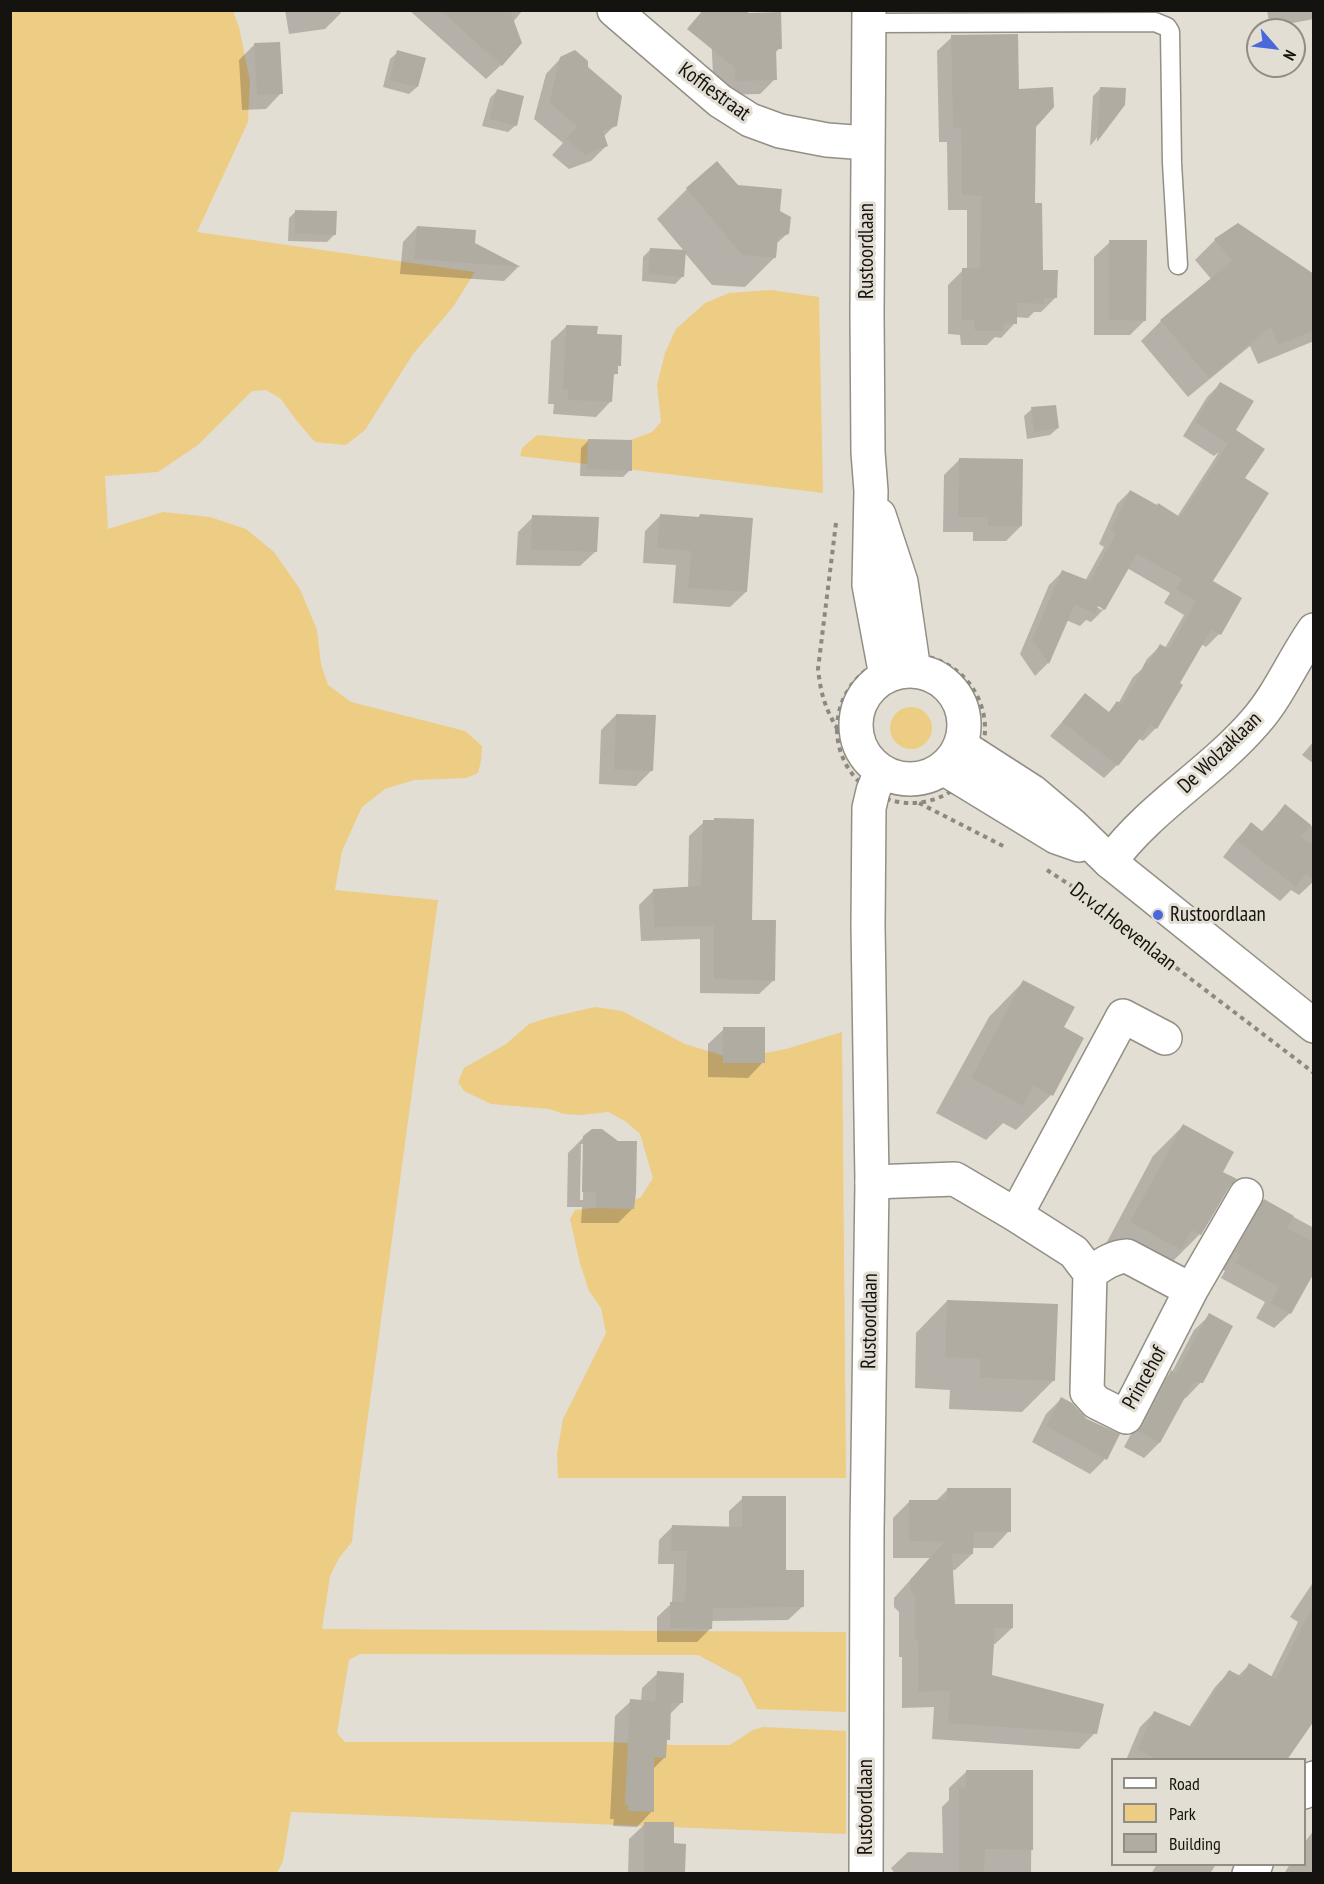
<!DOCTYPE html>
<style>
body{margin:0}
#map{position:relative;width:1324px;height:1884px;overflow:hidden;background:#e3ded3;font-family:"PT Sans Narrow",sans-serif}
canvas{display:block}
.frame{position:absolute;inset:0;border:12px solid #15130f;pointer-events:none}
.legend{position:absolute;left:1111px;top:1758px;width:195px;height:108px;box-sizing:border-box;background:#e3ded3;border:2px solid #918d85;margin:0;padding:8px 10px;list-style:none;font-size:18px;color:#15130f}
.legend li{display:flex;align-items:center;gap:12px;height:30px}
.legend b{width:30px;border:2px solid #918d85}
.north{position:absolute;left:1246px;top:18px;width:60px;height:60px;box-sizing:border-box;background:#e3ded3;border:2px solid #918d85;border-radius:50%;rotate:118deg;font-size:16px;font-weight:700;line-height:24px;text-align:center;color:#15130f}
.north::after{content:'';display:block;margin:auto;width:21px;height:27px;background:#4968dc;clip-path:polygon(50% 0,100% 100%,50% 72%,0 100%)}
</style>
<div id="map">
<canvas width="1324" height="1884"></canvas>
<div class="frame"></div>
<ul class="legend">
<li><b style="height:8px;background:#fff"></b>Road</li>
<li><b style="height:16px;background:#edcc84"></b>Park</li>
<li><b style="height:16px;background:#b1aca1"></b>Building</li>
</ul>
<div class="north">N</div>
</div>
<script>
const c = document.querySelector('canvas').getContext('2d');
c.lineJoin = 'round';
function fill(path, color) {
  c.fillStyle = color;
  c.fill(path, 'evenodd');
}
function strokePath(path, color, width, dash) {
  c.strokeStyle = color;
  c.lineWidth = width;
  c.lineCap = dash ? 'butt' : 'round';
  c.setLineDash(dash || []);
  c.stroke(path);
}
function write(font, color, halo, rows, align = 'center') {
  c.font = font + ' "PT Sans Narrow",sans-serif';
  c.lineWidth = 6;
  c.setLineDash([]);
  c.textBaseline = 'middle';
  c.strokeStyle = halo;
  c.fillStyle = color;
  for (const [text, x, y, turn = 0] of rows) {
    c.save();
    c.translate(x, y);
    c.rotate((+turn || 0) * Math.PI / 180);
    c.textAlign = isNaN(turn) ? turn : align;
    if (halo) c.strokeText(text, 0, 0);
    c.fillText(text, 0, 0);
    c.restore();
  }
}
fill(new Path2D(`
 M11 11H233L239 27 250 81 248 122 197 232 475 272 453 307 413 354 365 430 346 445 315 442 296 420 280 398 266 390 252 391 198 445 158 472 105 476 108 529 163 512 210 517 246 529 274 552 300 589 317 630 321 664 328 685 351 702 465 731 482 746 481 761 478 773 466 778 414 780 385 789 362 807 342 851 335 890 438 900 355 1512 352 1542 339 1558 330 1576 322 1629 846 1632V1712L757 1709 741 1678 698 1655 360 1654 349 1660 337 1733 345 1742H607L675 1745H730L753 1730 763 1727 846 1731V1834L291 1812 283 1861 277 1873 11 1874Z
 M771 290 819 297 823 493 520 456 522 448 537 435 623 443 652 432 661 422 657 385 665 353 676 329 705 303 729 293Z
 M890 728a21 21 0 1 1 42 0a21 21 0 1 1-42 0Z
 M595 1007 622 1011 685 1044 735 1059 786 1049 842 1032 846 1478H558L557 1453 563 1419 606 1333 601 1308 589 1291 580 1263 570 1219 575 1210 626 1204 641 1197 653 1178 640 1134 625 1121 608 1112 580 1115 564 1114 549 1109 491 1104 464 1091 458 1082 464 1068 506 1044 529 1024 547 1018Z`), '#edcc84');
fill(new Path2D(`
 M285 10H340L341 13 325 29 289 34Z
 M409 10H523L513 22 501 65 486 79Z
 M950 10H1027L1012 25H950Z
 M1267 10H1314V19L1277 26 1276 21 1269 23Z
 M711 30 780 48 775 53V79L760 94 721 95 713 77Z
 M952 37 1018 91 1034 126V205L1042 271 1056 297 1041 312H1034L1028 318 1015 317V323L1001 338 995 337 987 345H961L960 335 948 334V285L963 270H967V210H948L947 142H939L937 51Z
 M255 44 281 93 266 109 242 110 239 60Z
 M398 52 424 59 417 87 409 94 383 87 390 59Z
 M561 58 586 67 615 125 603 137 606 146 591 161 569 169 552 155 563 143 534 119 546 74Z
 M1100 89 1124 105 1090 146 1093 96Z
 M497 91 516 125 508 132 482 126 490 98Z
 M717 163 737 186 779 212 788 233 776 244 775 257 745 287 712 285 684 252 682 277 675 284 642 281 643 257 651 249 684 251 657 219 687 189Z
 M296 211 334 235 327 242 288 241 289 218Z
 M417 227 474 244 518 267 504 281 400 274 403 242Z
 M1215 240 1314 276V341L1258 364 1250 346 1188 397 1141 341 1161 321 1212 280 1195 260Z
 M1110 242 1145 320 1130 335H1094V257Z
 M567 326 595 336 619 365 616 368V373L612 377 611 401 596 417 553 414 554 404H548L551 341Z
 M1220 384 1234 431 1243 479 1211 582 1240 599 1219 634 1206 647 1201 644 1178 683 1156 728 1143 741 1138 738 1117 765 1104 778 1050 736 1085 695 1108 713 1118 704 1133 677 1141 670 1147 659 1160 646 1165 648 1184 615 1164 603 1170 593 1127 568 1104 609 1091 622 1086 620 1080 626 1066 620 1048 663 1035 676 1020 654 1049 585 1062 572 1085 581 1104 547 1099 544 1117 504 1130 491 1177 517 1219 452 1214 456 1183 436 1207 397ZM1091 604 1102 607V610Z
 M1032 409 1058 428 1050 435 1027 439 1024 416Z
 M589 440 630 470 623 477 580 476 581 448Z
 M959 460 1021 526 1006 541H973V532H943L944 475Z
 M701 515 746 592 730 607 673 603 676 565 643 563 645 531 660 516 697 519Z
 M533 517 596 551 580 566 516 565 518 532Z
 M616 715 652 770 636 786 599 784 601 730Z
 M1314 741V764L1302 755Z
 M1285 806 1314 828V881L1299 895 1291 890 1280 901 1223 857 1236 840 1251 824 1261 832Z
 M704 822 750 921 774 980 759 994 700 993V939L641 941 639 905 653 891 688 888 689 836Z
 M1024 981 1062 1027 1082 1038 1051 1095 1016 1130 1003 1123 986 1140 936 1113 989 1017Z
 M724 1029 763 1062 748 1078 708 1077V1044Z
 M1183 1126 1221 1172 1200 1234 1170 1264 1101 1253 1153 1156Z
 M584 1137 633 1208 618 1223H581L582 1207H567L568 1153ZM581 1144H584L583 1200H580Z
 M1264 1201 1314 1228V1270L1290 1313 1274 1328 1256 1318 1265 1302 1221 1278 1225 1271 1220 1268 1249 1216Z
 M947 1301 1054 1380 1022 1412 949 1409 950 1390 915 1388 916 1333Z
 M1210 1315 1201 1382 1186 1398H1184L1159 1443 1144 1458 1124 1447 1156 1387 1172 1372 1194 1330Z
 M1061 1399 1105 1459 1090 1474 1032 1442 1046 1414Z
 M948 1489 1009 1531 993 1548H972V1554L955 1570H952L954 1606 1012 1628 995 1644H993L991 1676 1095 1733 1079 1749 932 1739 934 1707 902 1708V1657H899V1612L894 1607V1598L930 1558H893V1518L910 1501H936Z
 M743 1498 785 1571 802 1607 788 1620 711 1621V1628L697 1642H657V1617L672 1603 674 1564H658L659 1540 672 1527 729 1528V1511Z
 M1314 1581V1719L1286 1760H1126L1140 1727 1154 1713 1189 1727 1215 1687 1229 1672 1238 1676 1249 1665 1271 1677 1298 1622 1290 1617Z
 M658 1673 681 1703 669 1715 668 1739 665 1742V1757L652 1770V1811L637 1827 613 1826 614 1819H610L615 1716 631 1701H641L642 1688Z
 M967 1771 1032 1772 1031 1874H895L891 1868 908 1852 943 1853 942 1807 949 1800V1788Z
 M645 1824 672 1845 684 1874H628L629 1839Z
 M1314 1830V1874H1284L1290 1864H1304V1843Z
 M1157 1864H1216L1210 1874H1151Z`), '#0003');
fill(new Path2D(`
 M440 10H510L522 43 502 66Z
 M703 10H748V13L781 12 782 49H776L777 80 735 81V68L687 29Z
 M1018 34 1019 89 1053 87 1054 107 1036 127 1035 203H1042L1043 270H1058L1057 298H1044V304L1017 303V324L1004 323 1003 331H975L974 320H962V268H980L981 196 962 195 961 128H953L951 35Z
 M280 42 283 94 257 95 254 43Z
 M397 50 426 58 418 87 389 80Z
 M575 50 588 61V67L622 96 617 126 603 131 608 146 585 155 566 139 577 126 549 103 560 57Z
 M1100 87 1126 88 1125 105 1097 142Z
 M497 89 524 96 517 126 489 119Z
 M717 161 738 185 782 189 780 211 791 217 789 234 778 237 776 258 742 255 686 188Z
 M295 210 337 211 336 235 295 234Z
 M1238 223 1314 274V331L1278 345 1271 327 1209 378 1160 320 1232 261 1214 239Z
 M417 226 476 230 475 243 521 267 414 259Z
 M1109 240H1147L1146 321 1109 320Z
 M650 248 686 250 684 277 648 274Z
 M566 325 598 326 597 334 622 335 621 366H618V374H614L612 402 568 400V389H563Z
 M1220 382 1254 401 1236 430 1265 449 1245 478 1269 493 1213 581 1242 598 1221 635 1211 630 1180 683 1183 685 1157 729 1151 725 1118 766 1062 722 1085 693 1109 712 1117 701 1122 704 1146 663 1148 664 1160 644 1169 649 1196 601 1176 590 1182 579 1137 554 1105 610 1098 606 1095 614 1075 604 1049 664 1032 640 1062 570 1090 581 1116 533 1111 530 1130 490 1157 505 1158 503 1180 517 1212 469 1231 438 1228 444 1195 422Z
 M1056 405 1059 428 1034 432 1031 407Z
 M588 439 632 440V471L587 469Z
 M959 458 1023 459 1022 526H988V517H958Z
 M660 514 699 517 700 514 753 518 747 592 688 588 691 551 657 548Z
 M532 515 599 517 597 552 531 550Z
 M616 714 656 715 653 771 614 770Z
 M1285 804 1311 825 1301 837 1314 846V880L1306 874 1296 887 1237 841 1251 822 1263 832Z
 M714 818 754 819 752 920H776L775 981 714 979V926L654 927 653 889 699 886 701 884 703 820H714Z
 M1023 980 1075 1007 1064 1027 1084 1038 1053 1096 1033 1086 1023 1106 971 1078Z
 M723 1027H765V1063H723Z
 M1183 1124 1234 1152 1223 1172 1237 1179 1230 1186 1201 1235 1192 1230 1181 1250 1130 1222Z
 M592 1129H602L618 1141H637L636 1193 634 1209 596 1208V1193L582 1192 583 1136Z
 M1264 1199 1294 1216 1287 1228 1314 1242V1273L1291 1314 1270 1303 1279 1287 1235 1263 1240 1255 1235 1252Z
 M947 1300 1058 1304 1055 1381 980 1378V1359L945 1357Z
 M1209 1313 1233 1326 1203 1383 1192 1382 1193 1383 1160 1443 1138 1431 1143 1426 1171 1370 1176 1374Z
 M1061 1397 1072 1403 1087 1419 1120 1434 1107 1460 1046 1426Z
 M947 1488H1011V1532H974L973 1554H952L955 1604H1013V1628H995L992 1675 1104 1704 1097 1734 948 1723 950 1691 918 1692V1641L915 1640V1595L910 1590V1580L944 1542 909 1541V1500H947Z
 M742 1496H786V1570H804V1607L713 1608 712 1629 670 1628V1602H685L687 1551H671L672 1525 742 1527Z
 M1314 1603V1721L1287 1760H1160L1137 1750 1154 1711 1192 1727 1229 1670 1242 1677 1249 1663 1276 1679Z
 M657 1671 684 1673 683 1703H671L670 1740H667L666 1758 654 1757V1812L628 1811V1805H625L630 1699 655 1701Z
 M966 1770H1033V1850L985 1849 984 1874H959V1788L966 1789Z
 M644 1822H674V1843L686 1844 685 1874H644Z`), '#b1aca1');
const service = new Path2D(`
 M869 23 1155 22 1167 27 1170 32 1172 163 1178 265`);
const minor = new Path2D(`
 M614 10 720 101 750 120 780 131 827 140 867 143
 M1110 862C1149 808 1211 773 1255 722 1279 695 1293 660 1314 630
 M872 1182 955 1179 1016 1215 1074 1252 1090 1273C1102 1265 1112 1257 1127 1256L1191 1290 1246 1195
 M1016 1215 1123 1016 1165 1038
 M1090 1273 1087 1392 1096 1402 1126 1417 1191 1290
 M1304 1792 1314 1778
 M1249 1874 1256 1864`);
const tertiary = new Path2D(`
 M869 10 867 314 868 452 871 491 869 585 886 676
 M879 515 901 582 914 671
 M856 725a54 54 0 1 1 108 0a54 54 0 1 1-108 0Z
 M960 745 1033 792 1072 825 1110 862 1314 1026
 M943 768 1056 837 1079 845
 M866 1874 867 1531 872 1182 868 925 869 808 873 791 881 771`);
strokePath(service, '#948f85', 21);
strokePath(minor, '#948f85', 36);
strokePath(tertiary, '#948f85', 36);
strokePath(new Path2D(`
 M836 523 818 669C821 695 825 708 838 730
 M837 729a74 74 0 1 1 148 0a74 74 0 1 1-148 0Z
 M919 803 1007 848
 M1047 870 1090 898 1111 918 1314 1073`), '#8d8981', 4, [4.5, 4.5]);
strokePath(service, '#fff', 18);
strokePath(minor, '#fff', 33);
strokePath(tertiary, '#fff', 33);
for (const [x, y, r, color] of [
 [1158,915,6,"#4968dc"]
]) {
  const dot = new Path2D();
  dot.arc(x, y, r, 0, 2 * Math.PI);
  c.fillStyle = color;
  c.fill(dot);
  strokePath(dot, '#e3ded3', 2);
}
write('21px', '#15130f', '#e3ded3', [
 ["Koffiestraat",714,92,36],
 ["Rustoordlaan",867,251,-90],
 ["De Wolzaklaan",1220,753,-44],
 ["Dr.v.d.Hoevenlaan",1123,927,38],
 ["Rustoordlaan",870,1321,-89],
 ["Princehof",1145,1378,-61],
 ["Rustoordlaan",866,1807,-90]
]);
write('21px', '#15130f', '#e3ded3', [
 ["Rustoordlaan",1170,915]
], 'left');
</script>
